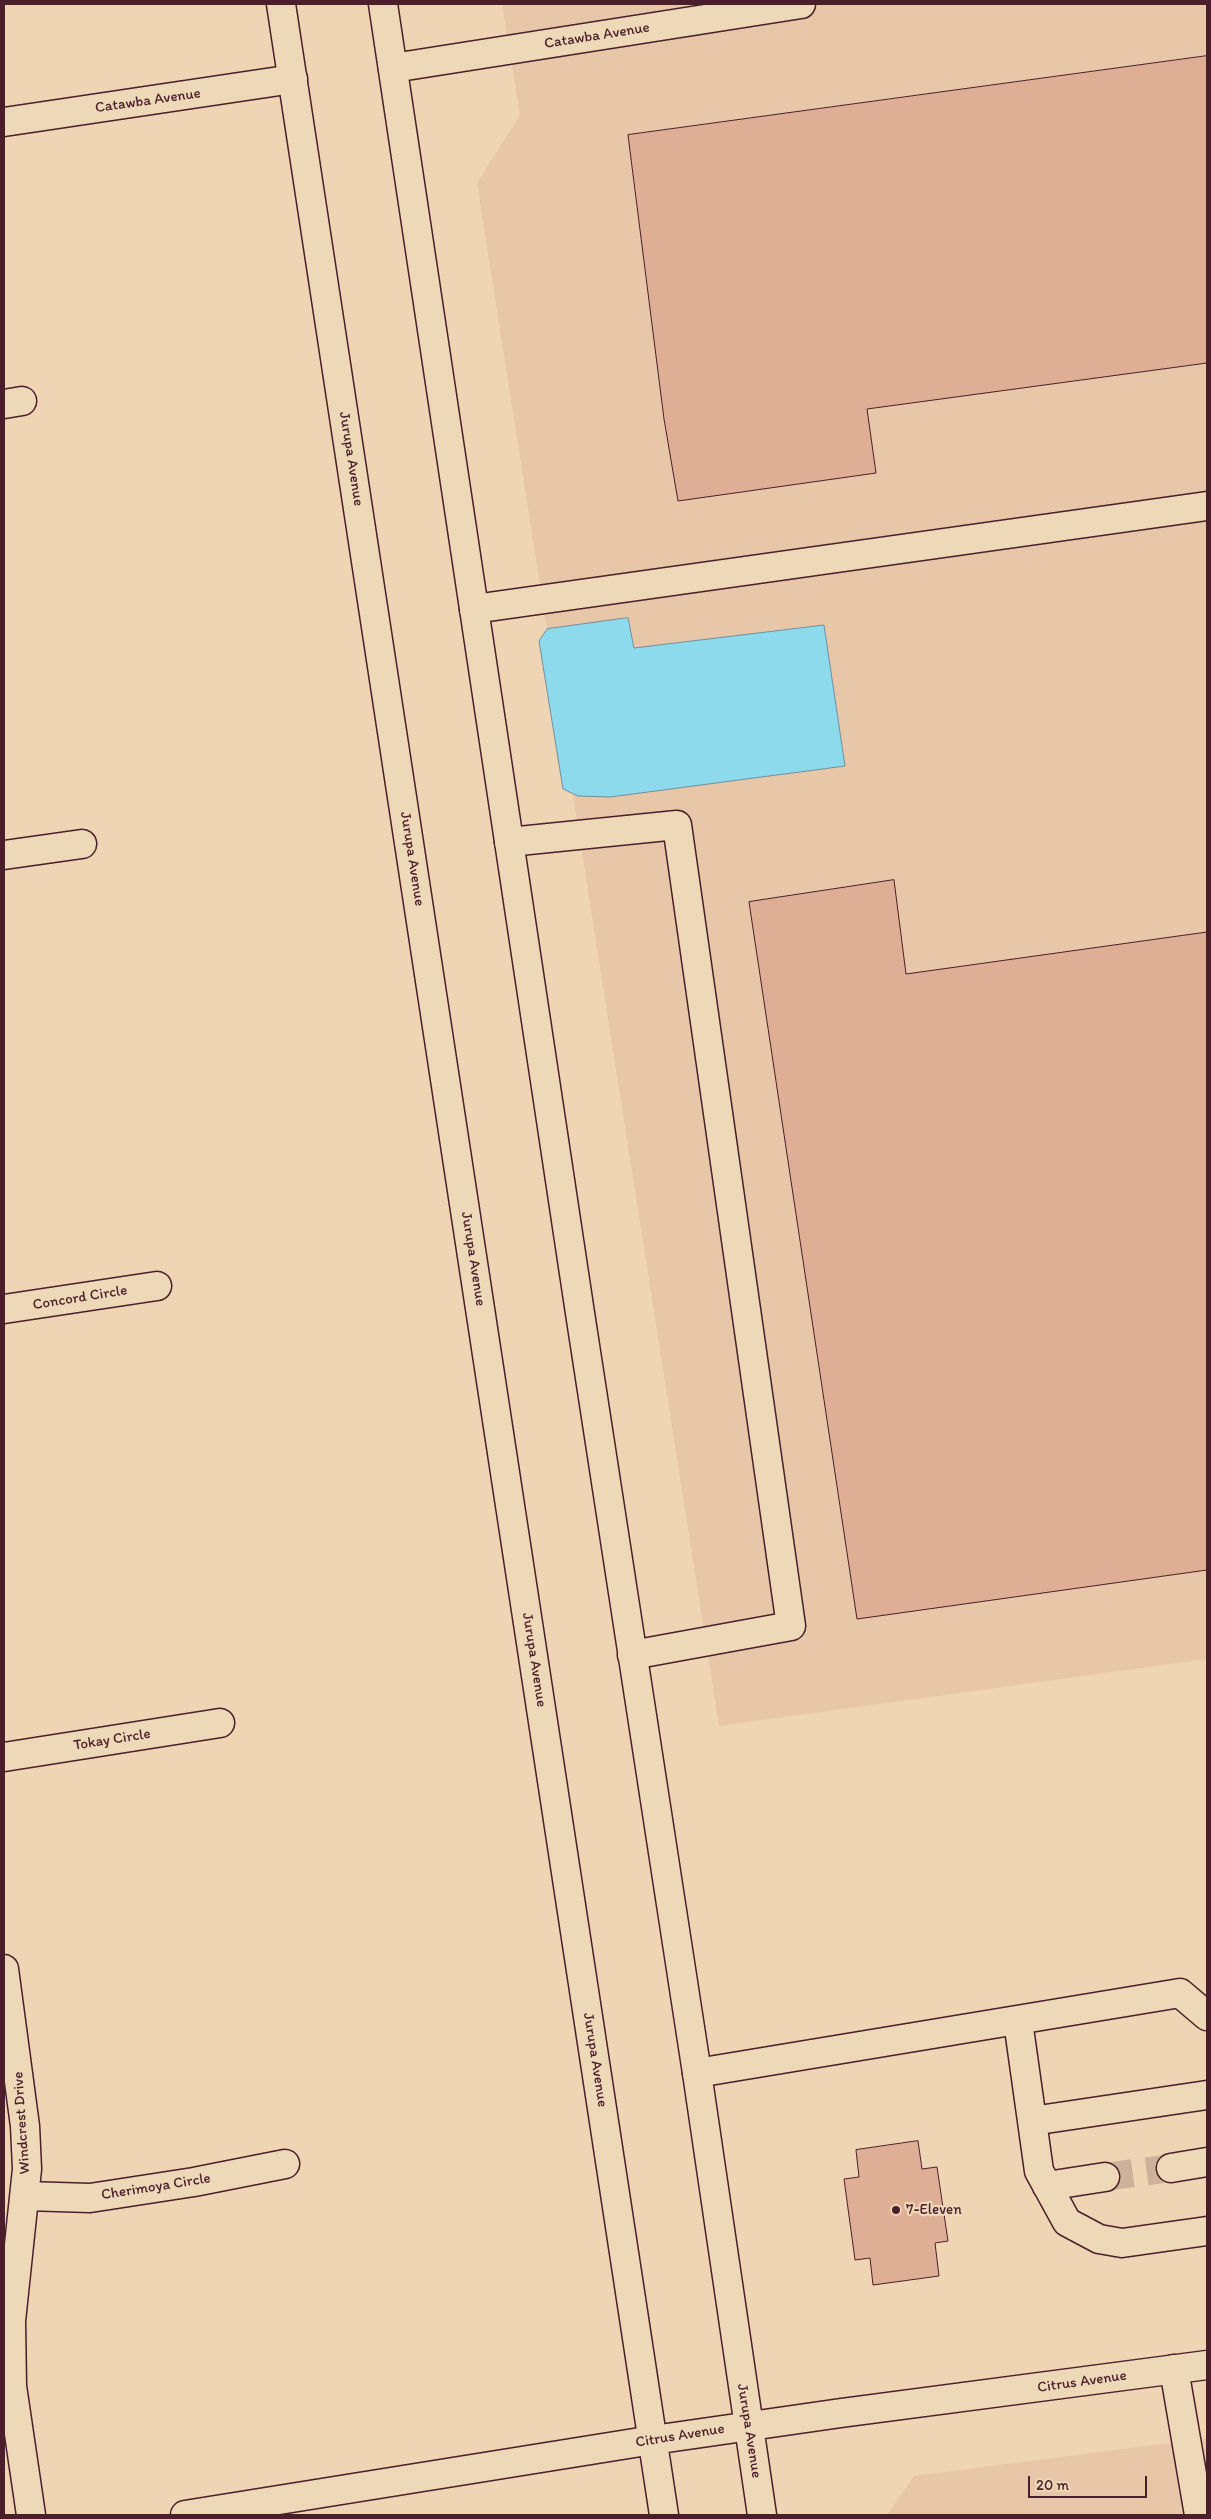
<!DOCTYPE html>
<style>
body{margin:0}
#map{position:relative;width:1211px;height:2519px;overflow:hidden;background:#efd5b4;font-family:Itim,sans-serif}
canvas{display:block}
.frame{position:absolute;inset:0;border:5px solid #4a1f2b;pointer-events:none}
.scale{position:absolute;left:1028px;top:2476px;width:119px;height:22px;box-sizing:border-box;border:2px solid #4a1f2b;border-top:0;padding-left:6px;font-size:15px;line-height:18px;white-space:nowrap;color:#4a1f2b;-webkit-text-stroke:4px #edd8b7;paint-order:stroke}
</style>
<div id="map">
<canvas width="1211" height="2519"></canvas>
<div class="frame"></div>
<div class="scale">20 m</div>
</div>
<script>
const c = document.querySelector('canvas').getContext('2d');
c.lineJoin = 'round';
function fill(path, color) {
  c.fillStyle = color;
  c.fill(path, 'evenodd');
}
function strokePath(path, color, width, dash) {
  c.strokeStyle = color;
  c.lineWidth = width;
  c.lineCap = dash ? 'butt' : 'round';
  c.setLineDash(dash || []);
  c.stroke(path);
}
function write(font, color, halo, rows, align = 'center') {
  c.font = font + ' Itim,sans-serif';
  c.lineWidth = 4.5;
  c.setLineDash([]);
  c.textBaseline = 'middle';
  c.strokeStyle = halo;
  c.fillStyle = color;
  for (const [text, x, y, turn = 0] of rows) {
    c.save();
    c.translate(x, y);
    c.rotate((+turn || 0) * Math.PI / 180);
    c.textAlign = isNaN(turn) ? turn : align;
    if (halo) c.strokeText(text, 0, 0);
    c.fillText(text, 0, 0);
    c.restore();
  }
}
fill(new Path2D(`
 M502 4H1207V1659L719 1726 477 183 520 115Z
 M1207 2438V2515H887L914 2476Z`), '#e7c7a8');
const water = new Path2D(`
 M628 618 634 648 824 625 845 766 610 797 578 796 563 789 539 641 547 629Z`);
fill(water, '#8ddaed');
strokePath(water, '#728f9f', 1);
const building = new Path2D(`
 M1207 56V363L867 409 876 473 678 501 664 419 628 135Z
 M894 880 906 974 1207 932V1570L857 1619 749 902Z
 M918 2141 922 2169 937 2167 948 2241 935 2243 939 2276 873 2285 870 2258 855 2260 844 2179 859 2177 856 2150Z`);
fill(building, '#dfaf95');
strokePath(building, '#4a1f2b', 1);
strokePath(new Path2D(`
 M1105 2177 1171 2168`), '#ceb199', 28, [28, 14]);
const minor = new Path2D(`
 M393 68 801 4
 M4 122 293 79
 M4 404 22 401
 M474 609 1207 506
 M509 842 677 825 791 1626 632 1655
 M4 855 82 844
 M4 1309 157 1286
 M4 1757 220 1723
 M4 1969 25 2126 27 2169 11 2321 12 2386 31 2515
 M1018 2021 1039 2171 1067 2222 1099 2239 1122 2243 1207 2231
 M697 2073 1180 1993 1207 2016
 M1032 2121 1207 2095
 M1171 2168 1207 2162
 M1047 2186 1105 2177
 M25 2196 90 2198 194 2182 285 2164
 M1174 2369 1199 2515
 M185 2515 653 2440`);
const major = new Path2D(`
 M281 4 664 2515
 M383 4 580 1313 697 2073 762 2515
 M653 2440 841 2413 1207 2365`);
strokePath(minor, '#4a1f2b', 31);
strokePath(major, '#4a1f2b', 31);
strokePath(minor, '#edd8b7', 28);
strokePath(major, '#edd8b7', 28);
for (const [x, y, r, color] of [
 [896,2210,5,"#4a1f2b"]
]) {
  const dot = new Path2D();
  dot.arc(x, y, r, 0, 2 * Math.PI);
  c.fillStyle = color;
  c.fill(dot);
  strokePath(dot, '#edd8b7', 2);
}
write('15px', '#4a1f2b', '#edd8b7', [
 ["Catawba Avenue",597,36,-9],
 ["Catawba Avenue",148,101,-8],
 ["Jurupa Avenue",351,459,81],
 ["Jurupa Avenue",412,859,81],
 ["Jurupa Avenue",473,1259,81],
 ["Concord Circle",80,1298,-9],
 ["Jurupa Avenue",534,1660,81],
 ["Tokay Circle",112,1740,-9],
 ["Jurupa Avenue",595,2060,81],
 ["Windcrest Drive",22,2123,-94],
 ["Cherimoya Circle",156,2187,-9],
 ["Citrus Avenue",1082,2382,-8],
 ["Jurupa Avenue",749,2431,81],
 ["Citrus Avenue",680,2436,-9]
]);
write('15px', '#4a1f2b', '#edd8b7', [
 ["7-Eleven",906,2210]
], 'left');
</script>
